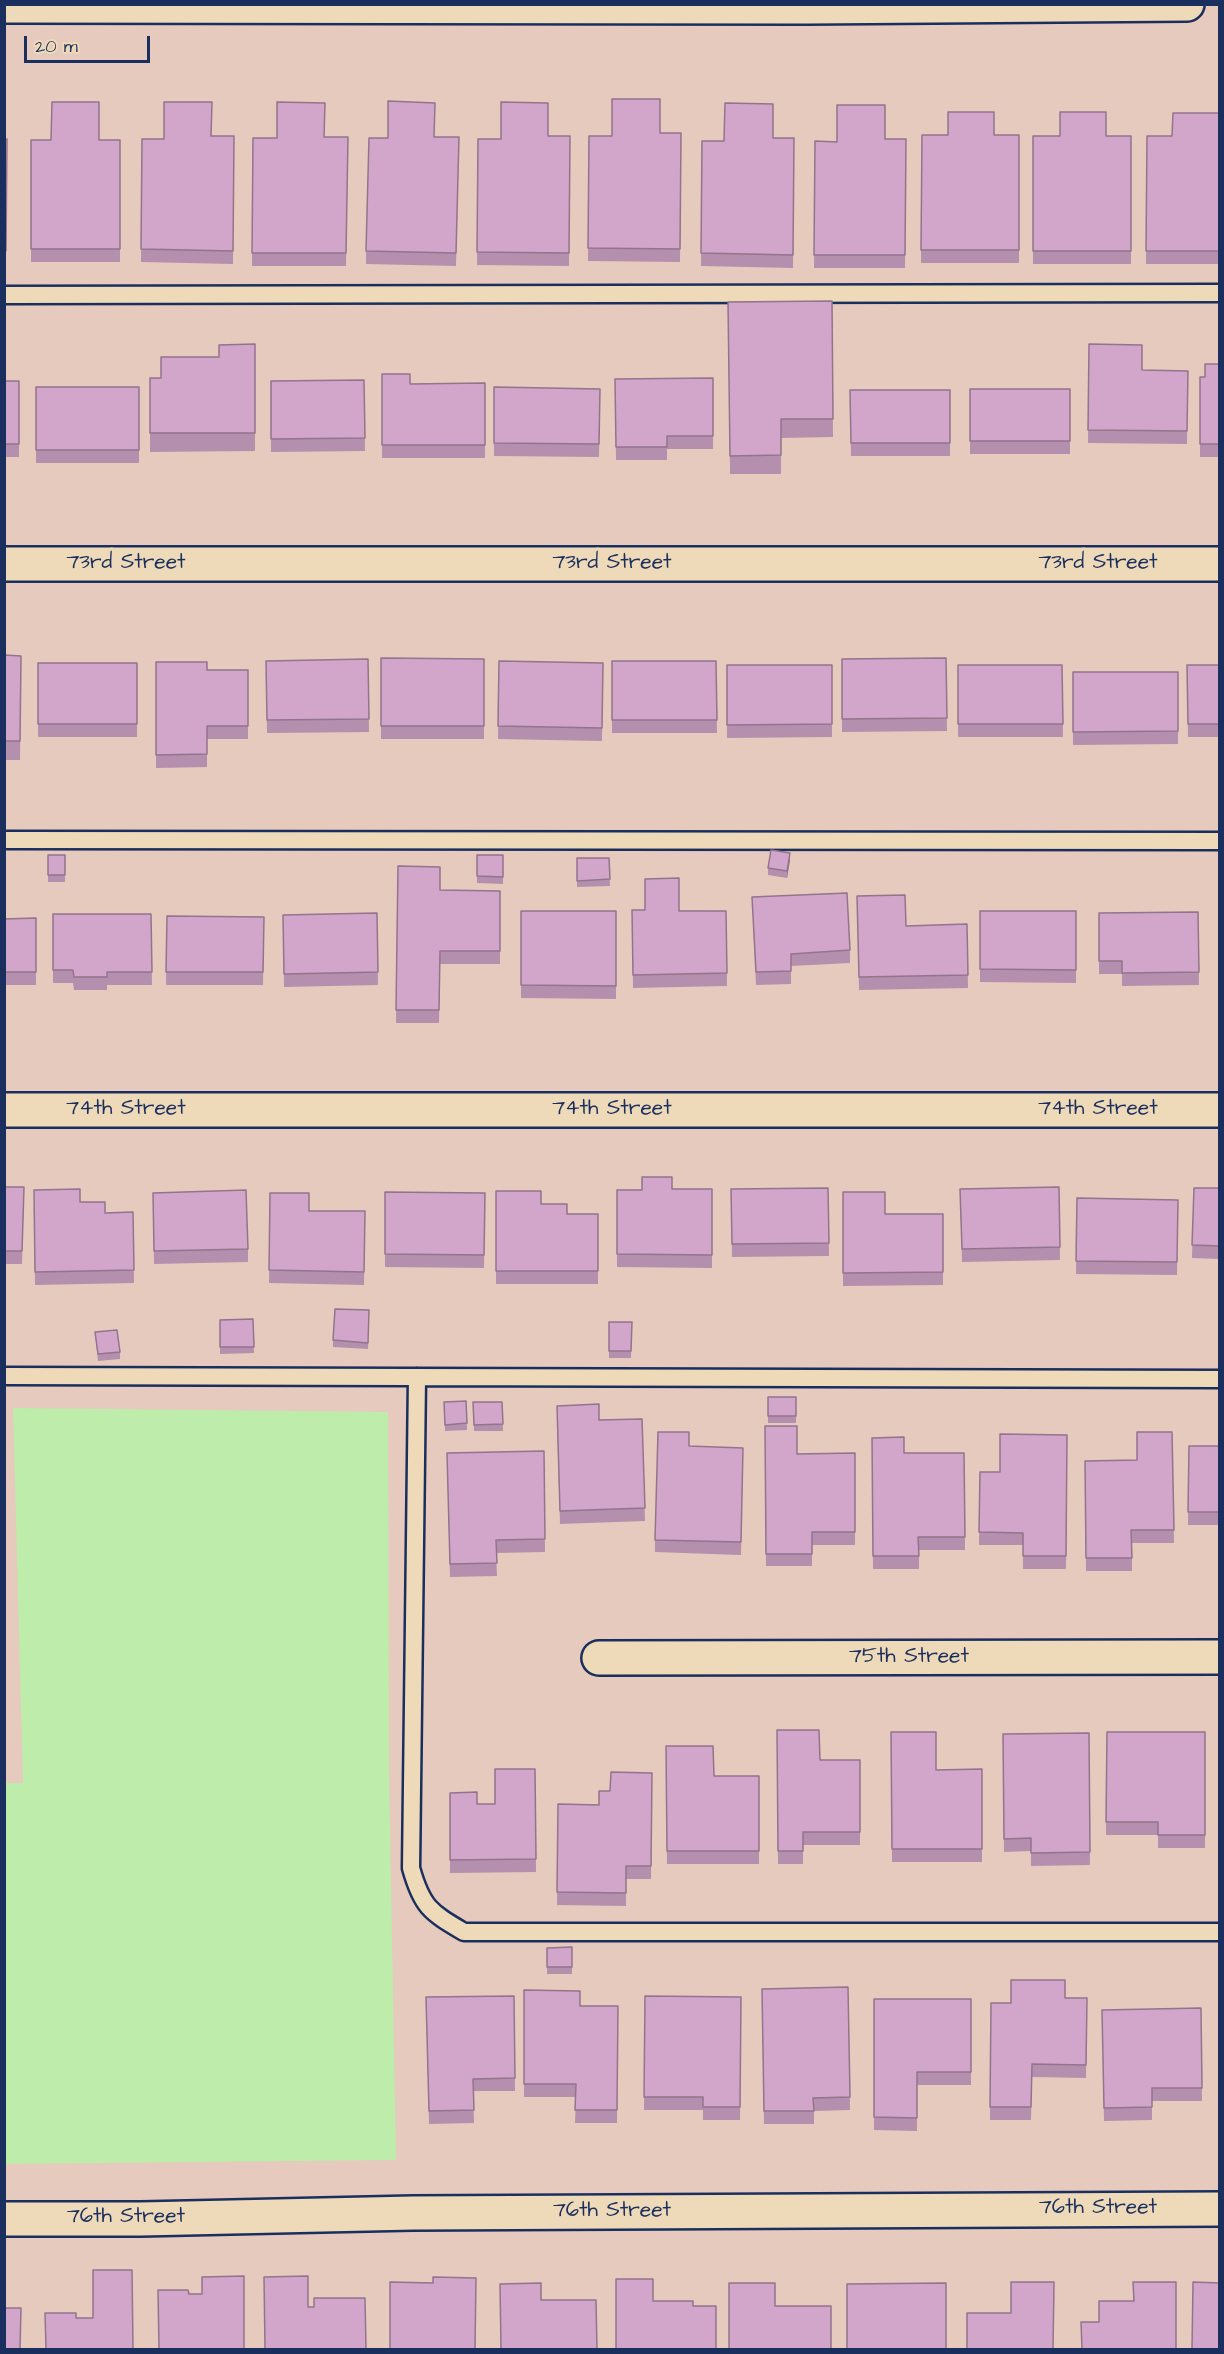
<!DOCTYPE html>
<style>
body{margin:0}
#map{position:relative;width:1224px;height:2354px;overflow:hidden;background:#e6cabd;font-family:"Architects Daughter",sans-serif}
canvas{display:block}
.frame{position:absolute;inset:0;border:6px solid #1b2f5e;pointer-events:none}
.scale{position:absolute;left:24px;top:36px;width:126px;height:27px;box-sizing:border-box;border:3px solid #1b2f5e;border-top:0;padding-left:8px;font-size:18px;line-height:21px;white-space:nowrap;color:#1b2f5e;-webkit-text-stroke:4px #eedab8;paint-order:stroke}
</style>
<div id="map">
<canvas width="1224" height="2354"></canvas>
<div class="frame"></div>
<div class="scale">20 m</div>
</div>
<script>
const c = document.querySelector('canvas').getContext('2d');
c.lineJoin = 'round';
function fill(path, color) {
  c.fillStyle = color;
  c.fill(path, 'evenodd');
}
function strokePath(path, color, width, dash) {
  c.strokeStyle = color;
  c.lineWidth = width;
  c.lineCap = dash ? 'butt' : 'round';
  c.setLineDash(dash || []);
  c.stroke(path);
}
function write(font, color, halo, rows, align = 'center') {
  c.font = font + ' "Architects Daughter",sans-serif';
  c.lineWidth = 6;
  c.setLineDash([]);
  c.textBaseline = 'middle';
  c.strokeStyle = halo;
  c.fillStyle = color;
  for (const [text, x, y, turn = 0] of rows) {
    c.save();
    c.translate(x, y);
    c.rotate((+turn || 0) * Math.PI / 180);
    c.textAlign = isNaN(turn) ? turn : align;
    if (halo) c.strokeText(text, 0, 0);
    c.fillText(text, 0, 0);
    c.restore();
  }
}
fill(new Path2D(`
 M13 1408 388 1412 389 1774 396 2160 5 2164 4 1783H23Z`), '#bdecab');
const lane = new Path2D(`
 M4 295 1220 293
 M4 840 1220 841
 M4 1376 1220 1379
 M417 1377 411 1868C422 1907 430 1912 464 1932H1220`);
const street = new Path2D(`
 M4 564H1220
 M4 1110H1220
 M599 1658 1220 1657
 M4 2219H141L413 2213 1220 2209`);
const secondary = new Path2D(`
 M4 6 807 7 1187 4`);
strokePath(lane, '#1b2f5e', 21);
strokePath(street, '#1b2f5e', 38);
strokePath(secondary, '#1b2f5e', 38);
strokePath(lane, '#eedab8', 16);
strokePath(street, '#eedab8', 33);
strokePath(secondary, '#eedab8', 33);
fill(new Path2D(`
 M1219 113 1220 264H1146L1147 136H1172Z
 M660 133H681L680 262 588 261 589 136H612Z
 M922 135H1019V263H921Z
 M212 136H234L233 264 141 262 142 139H164Z
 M548 136H570L569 266 477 265 478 139H501Z
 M1033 136H1131V264H1033Z
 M324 137H348L346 266H252L253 138H277Z
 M459 137 456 266 366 264V251Z
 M773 138H794L793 268 701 266 702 141H724Z
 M4 139H7L6 264 4 263Z
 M885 139H906L905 268H814L815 141 837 142Z
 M31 140H120V262H31Z
 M832 301 833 437 781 438V474H730L728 302Z
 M255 344V451L150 452V378H161Z
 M1089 344 1142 370 1188 371 1187 444 1088 443Z
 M1220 364V457H1200V377H1205Z
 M382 374 410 384 485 383V458H382Z
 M713 378V449H667V460H616L615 379Z
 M364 380 365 451 271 452V381Z
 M4 381H19V457H4Z
 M36 387H139V463H36Z
 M494 387 600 389 599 457 494 456Z
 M970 389H1070V454H970Z
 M850 390H950V456H851Z
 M4 655 21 656 20 760H4Z
 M381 658 484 659V739H381Z
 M946 658 947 731 842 732V659Z
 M368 659 369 732 267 733 266 661Z
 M499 661 603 663 602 741 498 739Z
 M612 661H716L717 733H612Z
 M156 662 207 670H248V739H207V767L156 768Z
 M38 663H137V737H38Z
 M727 665H832V737L727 738Z
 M958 665H1062L1063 737H958Z
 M1187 665H1220V737H1188Z
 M1073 672H1178V744L1073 745Z
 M48 855H65V882H48Z
 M477 855H503V884L477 883Z
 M577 858H609L610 886 577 887Z
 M790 860 787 878 768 875V868Z
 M398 866 440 890 500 891V964H440L439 1023H396Z
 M857 896 906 926 967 924 968 988 859 990Z
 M752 897 850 950V963L791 966V984L756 985Z
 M632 910 726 911 727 986 633 988Z
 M521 911H616V999L521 998Z
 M980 911H1076V983L980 982Z
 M1198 912 1199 985 1122 986V974H1099V913Z
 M377 913 378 985 284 987 283 915Z
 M53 914H151L152 985H107V990H74L73 983H53Z
 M167 916 264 917 263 985H166Z
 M36 918V985H4V919Z
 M4 1187H24L22 1264H4Z
 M1059 1187 1060 1260 962 1262 960 1189Z
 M828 1188 829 1256 732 1257 731 1189Z
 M1194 1188H1220V1259L1192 1258Z
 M712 1189V1268L617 1267V1190Z
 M34 1190 80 1202 105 1213 133 1212 134 1283 35 1285Z
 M496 1191 541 1204 567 1214H598V1284H496Z
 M385 1192 485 1193 484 1268 385 1267Z
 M843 1192 885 1214H943V1285L843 1286Z
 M153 1193 248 1249V1262L154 1264Z
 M270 1193 309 1211H365L364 1285 269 1283Z
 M1077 1198 1178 1200 1177 1275 1076 1274Z
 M369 1317 368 1349 333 1347V1340Z
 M253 1319 254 1353 220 1354V1320Z
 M609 1322H632L631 1358H609Z
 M95 1332 120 1352V1359L98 1361Z
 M768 1397H796V1423H768Z
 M466 1401 467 1430 445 1431 444 1402Z
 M473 1402H502L503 1431H474Z
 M557 1419 599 1420 642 1419 645 1521 560 1524Z
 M765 1426 797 1454 855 1453V1545H812V1566H766Z
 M1172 1432 1174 1543H1132V1571H1086L1085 1461 1137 1460Z
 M1067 1435 1066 1569H1023V1545H979L980 1472H1000Z
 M872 1438 904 1453H964L965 1550H919V1569H873Z
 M1189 1446H1220V1525H1188Z
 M743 1448 741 1555 655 1552V1540Z
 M544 1451 545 1552 496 1553 497 1576 450 1577 447 1453Z
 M777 1730 820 1760H860V1845H803V1864H778Z
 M891 1732 936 1770 982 1769V1862H892Z
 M1107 1732H1205V1848H1158V1835H1106Z
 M1089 1733 1090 1865 1031 1866V1851L1004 1852 1003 1734Z
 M666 1746 714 1776H759V1864H667Z
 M535 1769 536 1872 450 1873V1793L477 1804H495Z
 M652 1773 651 1879H626V1906L557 1905 558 1804 599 1805 610 1791Z
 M572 1947V1974H547V1948Z
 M848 1987 850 2110 814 2111V2124H764L762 1989Z
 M524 1990 580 2006H618L617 2123H575L576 2097H524Z
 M514 1996 515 2091H473L474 2123 429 2124 426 1997Z
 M645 1996 741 1997 740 2120H703V2110H644Z
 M1065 1998H1087L1086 2078 1032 2077 1031 2120H990L991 2003H1011Z
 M874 1999H971V2085H917V2131L874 2130Z
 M1201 2008 1202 2101H1152V2120L1104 2121 1102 2010Z`), '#b58fae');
fill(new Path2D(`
 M790 853V860L787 878V871Z`), '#93748d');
const building = new Path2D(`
 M612 99H660V133H681L680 249 588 248 589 136H612Z
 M388 101 435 103 434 137H459L456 253 366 251 369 138H388Z
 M52 102H99V140H120V249H31V140H51Z
 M164 102H212L211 136H234L233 251 141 249 142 139H164Z
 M277 102 325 103 324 137H348L346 253H252L253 138H277Z
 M501 102 548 103V136H570L569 253 477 252 478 139H501Z
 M725 103 773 104V138H794L793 255 701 253 702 141H724Z
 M837 105H885V139H906L905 255H814L815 141 837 142Z
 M948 112H994V135H1019V250H921L922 135H948Z
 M1060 112H1106V136H1131V251H1033V136H1060Z
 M1173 113H1219L1220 251H1146L1147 136H1172Z
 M4 139H7L6 251H4Z
 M832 301 833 419H781V455L730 456 728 302Z
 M255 344V433H150V378H161V357H219V345Z
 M1089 344 1142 345V370L1188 371 1187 431 1088 430Z
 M1205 364H1220V444H1200V377H1205Z
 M382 374H410V384L485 383V445H382Z
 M713 378V436H667V447H616L615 379Z
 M364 380 365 438 271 439V381Z
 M4 381H19V444H4Z
 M36 387H139V450H36Z
 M494 387 600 389 599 444 494 443Z
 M970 389H1070V441H970Z
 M850 390H950V443H851Z
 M4 655 21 656 20 741H4Z
 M381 658 484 659V726H381Z
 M946 658 947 718 842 719V659Z
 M368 659 369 719 267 720 266 661Z
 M499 661 603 663 602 728 498 726Z
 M612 661H716L717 720H612Z
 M156 662H207V670H248V726H207V754L156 755Z
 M38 663H137V724H38Z
 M727 665H832V724L727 725Z
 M958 665H1062L1063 724H958Z
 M1187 665H1220V724H1188Z
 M1073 672H1178V731L1073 732Z
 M771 850 790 853 787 871 768 868Z
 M48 855H65V875H48Z
 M477 855H503V877L477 876Z
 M577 858H609L610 879 577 881Z
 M398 866 440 867V890L500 891V951H440L439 1010H396Z
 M679 878V911H726L727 973 633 975 632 910H645V879Z
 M847 893 850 950 791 954V971L756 972 752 897Z
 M905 895 906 926 967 924 968 975 859 977 857 896Z
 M521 911H616V986L521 985Z
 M980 911H1076V970L980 969Z
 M1198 912 1199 972 1122 973V961H1099V913Z
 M377 913 378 972 284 974 283 915Z
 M53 914H151L152 972H107V977H74L73 970H53Z
 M167 916 264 917 263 972H166Z
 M36 918V972H4V919Z
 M642 1177H672V1189H712V1255L617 1254V1190H642Z
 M4 1187H24L22 1251H4Z
 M1059 1187 1060 1247 962 1249 960 1189Z
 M828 1188 829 1243 732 1244 731 1189Z
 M1194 1188H1220V1246L1192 1245Z
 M80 1189V1202H105V1213L133 1212 134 1270 35 1272 34 1190Z
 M246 1190 248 1249 154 1251 153 1193Z
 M496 1191H541V1204H567V1214H598V1271H496Z
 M385 1192 485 1193 484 1255 385 1254Z
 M843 1192H885V1214H943V1272L843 1273Z
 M270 1193H309V1211H365L364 1272 269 1270Z
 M1077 1198 1178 1200 1177 1262 1076 1261Z
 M335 1309 369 1310 368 1343 333 1340Z
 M253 1319 254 1347H220V1320Z
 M609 1322H632L631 1351H609Z
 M117 1330 120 1352 98 1354 95 1332Z
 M768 1397H796V1416H768Z
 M466 1401 467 1423 445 1425 444 1402Z
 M473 1402H502L503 1424 474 1425Z
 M599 1404V1420L642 1419 645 1508 560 1511 557 1406Z
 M765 1426H797V1454L855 1453V1532H812V1554H766Z
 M658 1432H689V1446L743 1448 741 1542 655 1540Z
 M1137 1432H1172L1174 1530H1131L1132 1558H1086L1085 1461 1137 1460Z
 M1000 1434 1067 1435 1066 1556H1023V1533L979 1532 980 1472H1000Z
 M904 1437V1453H964L965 1537H918L919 1556H873L872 1438Z
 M1189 1446H1220V1512H1188Z
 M544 1451 545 1539 496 1540 497 1563 450 1564 447 1453Z
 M777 1730H819L820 1760H860V1832H803V1851H778Z
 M891 1732H936V1770L982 1769V1849H892Z
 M1107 1732H1205V1835H1158V1822H1106Z
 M1089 1733 1090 1852 1031 1853V1838L1004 1839 1003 1734Z
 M666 1746H713L714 1776H759V1851H667Z
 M495 1769H535L536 1859 450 1860V1793L477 1792V1804H495Z
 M611 1772 652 1773 651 1866H626V1893L557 1892 558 1804 599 1805V1791H610Z
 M572 1947V1967H547V1948Z
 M1011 1980H1065V1998H1087L1086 2065 1032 2064 1031 2107H990L991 2003H1011Z
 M848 1987 850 2097 813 2098 814 2111H764L762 1989Z
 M524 1990 580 1991V2006H618L617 2110H575L576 2084H524Z
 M514 1996 515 2078 473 2079 474 2110 429 2111 426 1997Z
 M645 1996 741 1997 740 2107H703V2097H644Z
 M874 1999H971V2072H917V2118L874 2117Z
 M1201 2008 1202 2088H1152V2107L1104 2108 1102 2010Z
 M93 2270H132L133 2349H46L45 2313H76V2318H93Z
 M244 2276V2349H159L158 2290H188L189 2294H202V2277Z
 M308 2276V2307H314V2298H365L366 2349H265L264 2277Z
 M433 2277 476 2278 475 2349H390V2282L433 2283Z
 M616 2279H653V2301H693V2306H716V2349H616Z
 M1011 2282H1054L1053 2349H967V2313H1011Z
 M1133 2282H1176V2349H1082L1081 2322H1099V2301H1134Z
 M1193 2282 1220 2283V2349H1192Z
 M541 2283V2300H596L597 2349H501L500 2284Z
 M729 2283H775V2306H831V2349H729Z
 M946 2283V2349H847V2284Z
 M4 2308H21L20 2349H4Z`);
fill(building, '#d2a6ca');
strokePath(building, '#93748d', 1.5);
write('21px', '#1b2f5e', '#eedab8', [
 ["73rd Street",126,564],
 ["73rd Street",612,564],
 ["73rd Street",1098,564],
 ["74th Street",126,1110],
 ["74th Street",612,1110],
 ["74th Street",1098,1110],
 ["75th Street",909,1658],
 ["76th Street",1098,2209],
 ["76th Street",612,2212],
 ["76th Street",126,2218]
]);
</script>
